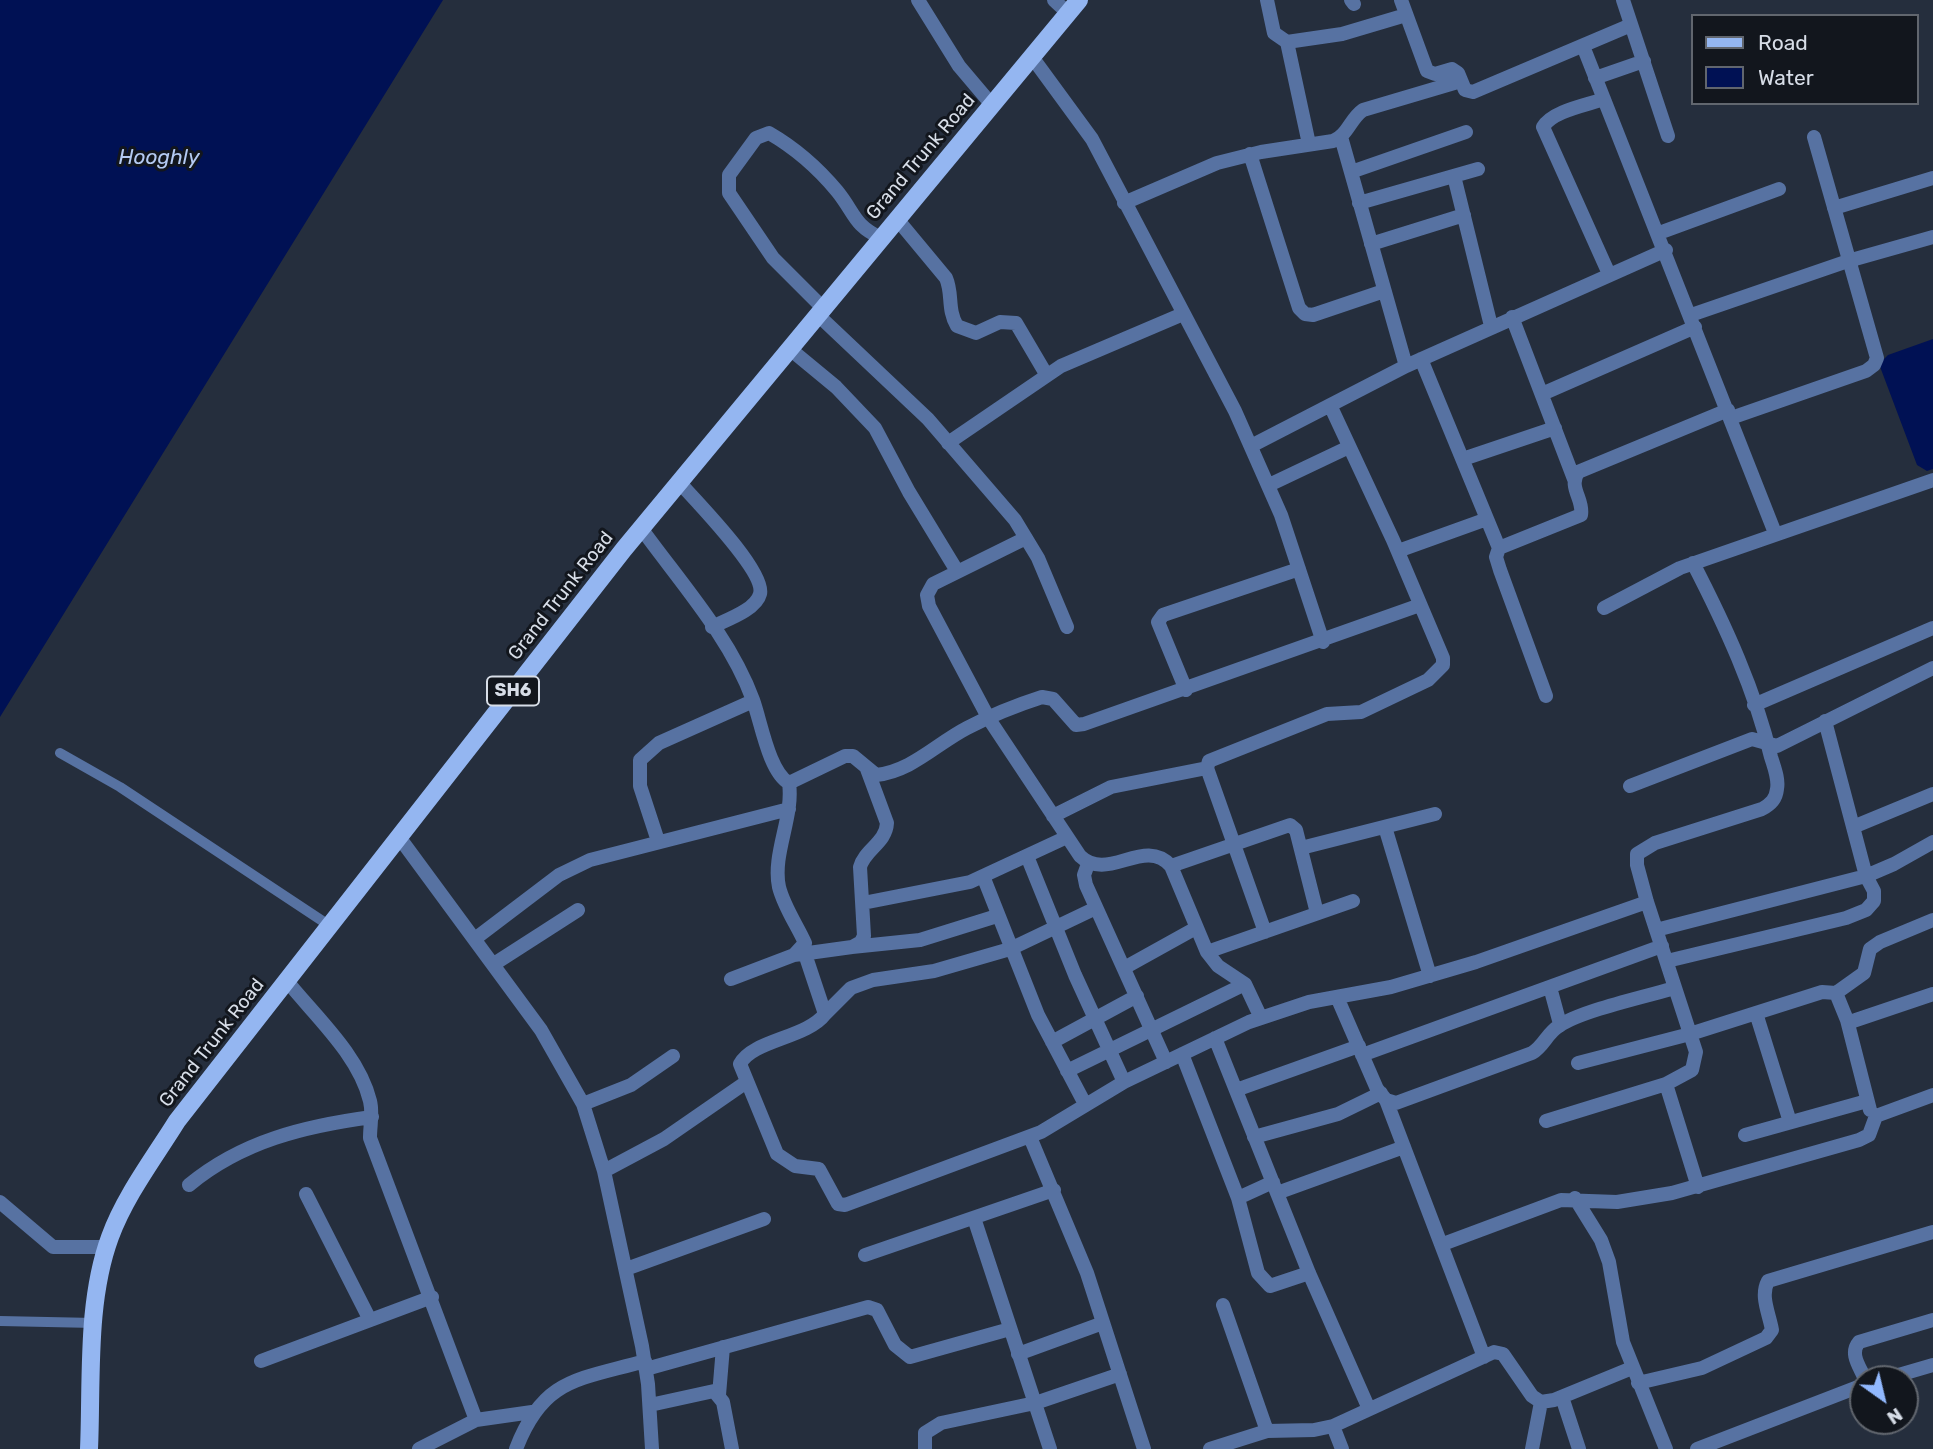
<!DOCTYPE html>
<style>
body{margin:0}
#map{position:relative;width:1933px;height:1449px;overflow:hidden;background:#252e3d;font-family:Rubik,sans-serif}
canvas{display:block}
.legend{position:absolute;left:1691px;top:14px;width:228px;height:91px;box-sizing:border-box;background:#12161d;border:2px solid #61666e;margin:0;padding:9px 12px;list-style:none;font-size:21px;color:#d7dde7}
.legend li{display:flex;align-items:center;gap:14px;height:35px}
.legend b{width:35px;border:2px solid #61666e}
.north{position:absolute;left:1849px;top:1365px;width:70px;height:70px;box-sizing:border-box;background:#12161d;border:2px solid #61666e;border-radius:50%;rotate:146deg;font-size:19px;font-weight:700;line-height:28px;text-align:center;color:#d7dde7}
.north::after{content:'';display:block;margin:auto;width:24px;height:32px;background:#91b8fd;clip-path:polygon(50% 0,100% 100%,50% 72%,0 100%)}
</style>
<div id="map">
<canvas width="1933" height="1449"></canvas>
<ul class="legend">
<li><b style="height:9px;background:#94b6f1"></b>Road</li>
<li><b style="height:19px;background:#001154"></b>Water</li>
</ul>
<div class="north">N</div>
</div>
<script>
const c = document.querySelector('canvas').getContext('2d');
c.lineJoin = 'round';
function fill(path, color) {
  c.fillStyle = color;
  c.fill(path, 'evenodd');
}
function strokePath(path, color, width, dash) {
  c.strokeStyle = color;
  c.lineWidth = width;
  c.lineCap = dash ? 'butt' : 'round';
  c.setLineDash(dash || []);
  c.stroke(path);
}
function write(font, color, halo, rows, align = 'center') {
  c.font = font + ' Rubik,sans-serif';
  c.lineWidth = 6;
  c.setLineDash([]);
  c.textBaseline = 'middle';
  c.strokeStyle = halo;
  c.fillStyle = color;
  for (const [text, x, y, turn = 0] of rows) {
    c.save();
    c.translate(x, y);
    c.rotate((+turn || 0) * Math.PI / 180);
    c.textAlign = isNaN(turn) ? turn : align;
    if (halo) c.strokeText(text, 0, 0);
    c.fillText(text, 0, 0);
    c.restore();
  }
}
fill(new Path2D(`
 M0 0H443L0 717Z
 M1933 339V469L1927 471 1917 465 1879 364 1888 355Z`), '#001154');
strokePath(new Path2D(`
 M60 753 120 787 330 926
 M0 1321 95 1323`), '#5772a2', 10);
strokePath(new Path2D(`
 M918 0 959 66 992 105
 M1054 0 1068 13
 M1267 0 1274 33 1287 42 1342 34 1406 15
 M1351 0 1354 4
 M1401 0 1427 71 1435 74 1452 69 1458 73 1465 90 1473 92 1631 25
 M1623 0 1668 136
 M1287 42 1309 144
 M1583 46 1775 533
 M1032 57 1092 139 1235 411 1281 515 1323 642
 M1595 78 1644 61
 M1604 99C1587 105 1552 111 1543 127L1609 274
 M1341 137 1406 366
 M1250 154 1299 308 1305 314 1313 315 1384 291
 M1351 172 1466 132
 M1454 176 1491 326
 M1124 203 1217 163 1261 152 1333 141C1348 135 1350 119 1363 110L1461 81
 M1359 203 1478 169
 M1834 208 1933 178
 M897 219 946 278C953 294 947 309 957 326L976 333 1000 322 1016 323 1046 374
 M1659 233 1779 189
 M1371 244 1464 215
 M823 308 773 258 729 193V175L756 138 769 133C795 148 817 167 837 191 855 213 853 225 881 238
 M818 315 928 419 1015 520 1038 558 1067 627
 M1691 315 1848 261 1933 237
 M1512 317 1574 479
 M790 349 836 387 875 428 909 492 957 571
 M1421 359 1499 548
 M1542 394 1695 327
 M1731 418 1866 371 1874 365 1877 358 1814 137
 M948 443 1061 366 1183 314
 M1251 446 1406 366 1666 250
 M1463 459 1555 428
 M679 482C696 501 766 572 760 594 756 610 726 620 712 627
 M1269 485 1349 447
 M641 528C680 582 730 637 753 700 761 722 769 772 789 783L845 756H853L876 775C912 771 936 744 967 728 990 716 1017 705 1042 697L1053 699 1076 725 1084 724 1420 605
 M1026 538 933 584 927 595 929 606 989 719 1080 856C1108 883 1144 836 1171 866L1207 952 1218 966 1245 984 1261 1018
 M1398 551 1487 519
 M1604 608 1680 568 1933 480
 M1186 690 1158 622 1163 615 1299 569
 M1546 696 1500 570 1496 557 1499 548 1581 515C1584 499 1568 488 1578 472L1728 410
 M1754 705 1933 628
 M1630 786 1752 739 1777 746 1933 668
 M1053 816 1111 787 1207 768
 M1385 827 1430 976
 M1853 827 1933 794
 M399 837 541 1030 583 1104 604 1171 642 1346 648 1384 652 1449
 M658 841 640 786V760L659 743 753 701
 M1301 848 1435 814
 M1027 856 1075 975 1124 1082
 M1088 864 1084 875 1086 885 1166 1062
 M1171 866 1290 825 1296 830 1317 913
 M983 876 1038 1015 1085 1104
 M863 903 970 882 1067 837
 M1656 930 1866 876 1894 864 1933 842
 M1265 932 1207 768 1209 761 1327 714 1361 712 1428 680 1443 665V658L1393 540 1330 405
 M476 938 559 875 590 860 789 809
 M852 947 920 940 997 916
 M1207 952 1353 901
 M805 954 825 1014C807 1038 752 1040 740 1064L777 1154 795 1166 819 1169 838 1204 845 1205 1041 1132 1124 1082 1249 1022 1309 1002 1391 987 1476 962 1647 902
 M794 955 852 947 861 942 864 936 860 867C865 849 886 843 887 823L867 769
 M1667 961 1846 918 1866 910 1874 901V891L1866 876 1825 721
 M494 964 578 910
 M1124 968 1196 928
 M731 979 794 955 805 943C797 925 784 907 779 887 772 854 794 817 789 783
 M287 981C315 1016 359 1055 370 1101 373 1113 370 1125 370 1138L476 1420
 M1550 987 1560 1024
 M1836 993 1864 973 1870 949 1880 942 1933 920
 M1337 997 1377 1089 1386 1100 1396 1103 1532 1053C1544 1046 1547 1033 1559 1026 1580 1011 1647 996 1675 988
 M1756 1013 1790 1122
 M825 1014 851 988 873 980 934 971 1010 949 1096 908
 M1847 1020 1870 1110
 M1215 1038 1309 1273 1369 1409
 M1052 1042 1137 996
 M1182 1054 1238 1198 1258 1273 1270 1286 1309 1273
 M1362 1055 1662 946
 M1578 1063 1690 1034 1822 992 1836 993 1847 1020 1853 1021 1933 994
 M1067 1071 1245 984
 M1666 1084 1698 1187
 M1236 1090 1359 1046
 M1386 1100 1484 1357
 M583 1104 631 1085 673 1056
 M1546 1121 1666 1084 1692 1070 1696 1052 1647 902 1637 865V854L1655 843 1762 809C1771 804 1776 799 1777 789 1779 779 1774 767 1771 757 1755 690 1725 625 1693 563
 M1745 1135 1867 1101
 M1030 1137 1087 1273 1144 1449
 M1254 1137 1338 1114 1381 1093
 M604 1171 664 1139 745 1083
 M189 1185C242 1141 305 1126 372 1117
 M1277 1193 1404 1147
 M306 1194 370 1320
 M1238 1198 1273 1182
 M1575 1198 1601 1240 1609 1262 1623 1342 1666 1449
 M0 1202 53 1247H107
 M974 1218 1050 1449
 M1443 1244 1561 1200 1617 1202 1672 1193 1859 1140 1869 1135 1876 1116 1933 1095
 M865 1255 1054 1190
 M626 1269 764 1219
 M1223 1305 1267 1431
 M1018 1354 1103 1323
 M261 1361 432 1297
 M646 1369 868 1307 877 1310 895 1345 910 1357 1010 1329
 M1865 1379C1860 1367 1849 1354 1859 1342L1933 1320
 M1885 1379 1933 1365
 M1638 1383 1702 1368 1766 1338 1772 1330C1769 1313 1760 1296 1768 1281L1933 1232
 M719 1395 723 1347
 M1562 1397 1579 1449
 M650 1405 714 1391 723 1402 732 1449
 M1333 1426 1342 1449
 M419 1449 476 1420 532 1412
 M516 1449C543 1378 578 1380 645 1361
 M925 1449V1433L941 1423 1035 1403 1120 1374
 M1210 1449 1267 1431 1314 1430 1333 1426 1494 1352 1503 1354 1532 1396 1541 1402 1554 1400 1632 1368
 M1532 1449 1541 1402
 M1697 1449 1863 1385`), '#5772a2', 14);
strokePath(new Path2D(`
 M89 1449C92 1381 86 1302 110 1237 125 1196 154 1158 177 1121L624 549 1079 0`), '#94b6f1', 18);
for (const [x, y, w] of [
 [513,691,52]
]) {
  const box = new Path2D();
  box.roundRect(x - w / 2, y - 14.5, w, 29, 5);
  c.fillStyle = '#12161d';
  c.fill(box);
  strokePath(box, '#d7dde7', 2);
}
write('bold 18px', '#d7dde7', null, [
 ["SH6",513,691]
]);
write('19px', '#d7dde7', '#12161d', [
 ["Grand Trunk Road",921,157,-50],
 ["Grand Trunk Road",561,596,-52],
 ["Grand Trunk Road",212,1043,-52]
]);
write('italic 21px', '#b4caf2', '#12161d', [
 ["Hooghly",159,158]
]);
</script>
